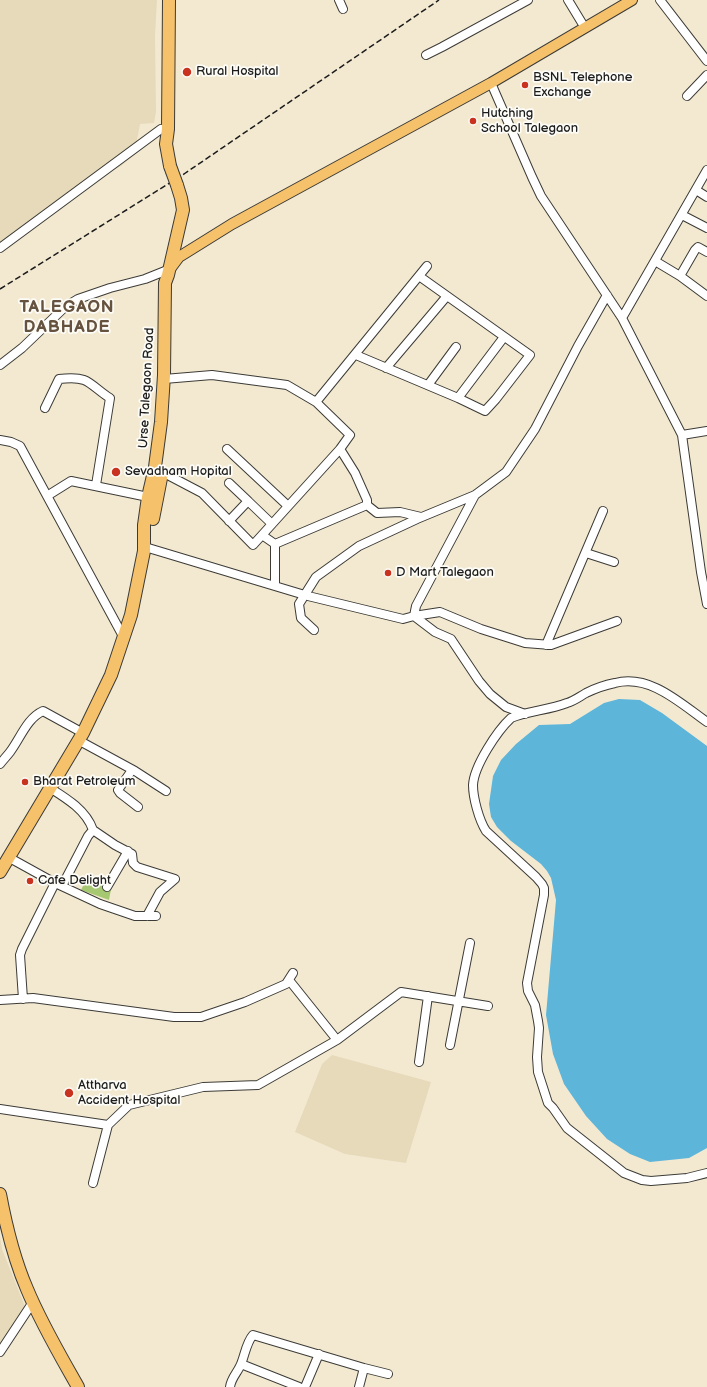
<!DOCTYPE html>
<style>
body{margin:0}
canvas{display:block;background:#f3e9d1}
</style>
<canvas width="707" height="1387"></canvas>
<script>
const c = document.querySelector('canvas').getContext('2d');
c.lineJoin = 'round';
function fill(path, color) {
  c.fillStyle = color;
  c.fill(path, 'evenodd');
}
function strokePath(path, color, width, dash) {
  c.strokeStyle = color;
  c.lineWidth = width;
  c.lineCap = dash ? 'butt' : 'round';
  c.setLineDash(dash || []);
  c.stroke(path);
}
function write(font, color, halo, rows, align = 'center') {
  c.font = font + ' "Balsamiq Sans",sans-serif';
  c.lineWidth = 3.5;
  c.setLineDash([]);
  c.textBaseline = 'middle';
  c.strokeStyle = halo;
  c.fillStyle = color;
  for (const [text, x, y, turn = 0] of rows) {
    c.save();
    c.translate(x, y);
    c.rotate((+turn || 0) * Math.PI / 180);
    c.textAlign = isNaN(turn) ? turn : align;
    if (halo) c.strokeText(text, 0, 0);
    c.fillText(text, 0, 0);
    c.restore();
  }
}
fill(new Path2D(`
 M0 0H157L155 36 156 112 154 123 140 124 137 140 143 148 121 166 90 183 0 247Z
 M332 1055 431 1082 406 1163 345 1154 295 1132 322 1064Z
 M0 1237 2 1249 26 1309 0 1347Z`), '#e7daba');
fill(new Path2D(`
 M89 874 112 884 109 900 81 890Z`), '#a6c871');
fill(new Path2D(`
 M619 699 640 700 662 713 707 746V1148L689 1158 650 1162 630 1154 607 1139 586 1116 564 1084 553 1054 546 1015 556 900 551 878 547 871 541 864 511 841 497 827 491 817 489 804 493 776 501 760 516 744 539 725 570 724 604 703Z`), '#5db5da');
const minor = new Path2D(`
 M339 0 343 9
 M568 0 585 28
 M660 0 707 61
 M426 55 442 47 528 0
 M491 83 532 177 541 196 622 318 682 435 701 572 707 604
 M687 96 707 75
 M696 190 707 197
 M682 215 707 228
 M0 248 161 129
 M655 261 680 276 707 296
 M680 276 695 250 698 247 707 252
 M622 318 707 170
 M356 355 458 398 485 411 496 399 530 355 419 276
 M0 365 22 348 65 307 78 299 110 288 145 279 170 269
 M386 368 447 296
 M428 385 456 347
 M458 398 504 337
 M316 402 427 266
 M45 408 59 379C67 378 76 377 84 380 92 383 101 393 110 398L96 485
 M682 435 707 431
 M0 440 11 442 20 446 124 638
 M227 449 288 506
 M162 472 202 493 253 545 340 449 350 435 316 402 287 385 212 375 164 379
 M229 483 248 501
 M47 496 71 481 148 497
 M367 505 377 513 400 512 421 517
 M229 521 248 501 272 524
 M262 535 275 544 367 505V500L355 473 340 449
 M275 544V586
 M145 547 308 596 403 619 414 616 416 606 475 495
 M586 553 614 562
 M414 616 440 612 481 629 525 643 551 645 617 621
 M414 616 435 632 451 639 479 681 490 694 506 707 525 714
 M314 630 301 618 299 604 316 577 359 546 417 519 475 495 506 472 535 429 578 346 607 295
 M546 645 603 511
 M707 722C680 703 650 674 615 683 605 685 594 689 586 693 579 697 574 701 567 703 549 710 528 711 511 718 497 731 474 766 473 785 473 798 479 820 486 831L536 877 542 884 544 888V895L527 983 528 991 535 1005 538 1021 539 1028 537 1057 538 1072 548 1103 553 1108 567 1128 624 1173 642 1180 651 1181 687 1178 707 1173
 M78 740 135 771 166 791
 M0 764C3 760 7 756 10 752 20 739 27 718 43 711L83 733
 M132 770 118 790 120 793 138 807
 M50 788C66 798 86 810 93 830L88 836 62 886
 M93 830 115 845 132 854 133 863 137 867 175 879 160 892 147 916
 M8 857 55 883 100 904 135 916H156
 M107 887 128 851
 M289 980 337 1040 401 992 488 1006
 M23 999 20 955 22 949 55 883
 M0 1000 33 998 174 1017H201L245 1002 286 984 293 973
 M450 1045 470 943
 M419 1062 428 996
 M0 1109 108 1125 129 1105 203 1087 258 1085 337 1040
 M93 1183 108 1125
 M0 1352 33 1302
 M241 1364 299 1387
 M230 1387C231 1378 238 1372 241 1364 245 1355 246 1343 253 1335L364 1368 388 1374
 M305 1387 319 1354
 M359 1387 364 1368`);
const major = new Path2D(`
 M170 269 179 257 232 224 491 83 632 0`);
const highway = new Path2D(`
 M169 0 168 129 166 144 170 166
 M153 519 162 473
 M0 872 83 733 111 675 131 615 144 551V525L148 497 155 467 161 422 164 375 165 283 168 275 183 210 181 198 177 185
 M0 1194C6 1226 14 1259 27 1289 41 1323 60 1355 78 1387`);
strokePath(minor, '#3c3b37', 10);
strokePath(major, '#3c3b37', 12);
strokePath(highway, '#3c3b37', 14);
strokePath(minor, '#fff', 8);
strokePath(major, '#f5c16b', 10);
strokePath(highway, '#f5c16b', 12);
strokePath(new Path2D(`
 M0 289 184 174 439 0`), '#1c1c1c', 1.5, [6, 3]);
const highwayBridge = new Path2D(`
 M170 166 177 185`);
strokePath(highwayBridge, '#3c3b37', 14, []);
strokePath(highwayBridge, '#f5c16b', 12);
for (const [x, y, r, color] of [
 [187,72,5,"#c8321e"],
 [525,85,4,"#c8321e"],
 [473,121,4,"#c8321e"],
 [116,472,5,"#c8321e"],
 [388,573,4,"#c8321e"],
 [25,782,4,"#c8321e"],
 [30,881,4,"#c8321e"],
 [69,1093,5,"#c8321e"]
]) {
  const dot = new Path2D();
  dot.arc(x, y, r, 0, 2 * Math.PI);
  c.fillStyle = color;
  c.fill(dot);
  strokePath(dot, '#fdfcf7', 1.5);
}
write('13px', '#1c1c1c', '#fdfcf7', [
 ["Rural Hospital",196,72],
 ["BSNL Telephone",533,78],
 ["Exchange",533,93],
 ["Hutching",481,114],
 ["School Talegaon",481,129],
 ["Sevadham Hopital",125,472],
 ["D Mart Talegaon",396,573],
 ["Bharat Petroleum",33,782],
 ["Cafe Delight",38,881],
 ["Attharva",78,1086],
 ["Accident Hospital",78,1101]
], 'left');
write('13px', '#1c1c1c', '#fdfcf7', [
 ["Urse Talegaon Road",147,388,-87]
]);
c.letterSpacing = '1px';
write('bold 17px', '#65523f', '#fdfcf7', [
 ["TALEGAON",67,308],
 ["DABHADE",67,328]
]);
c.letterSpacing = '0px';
</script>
